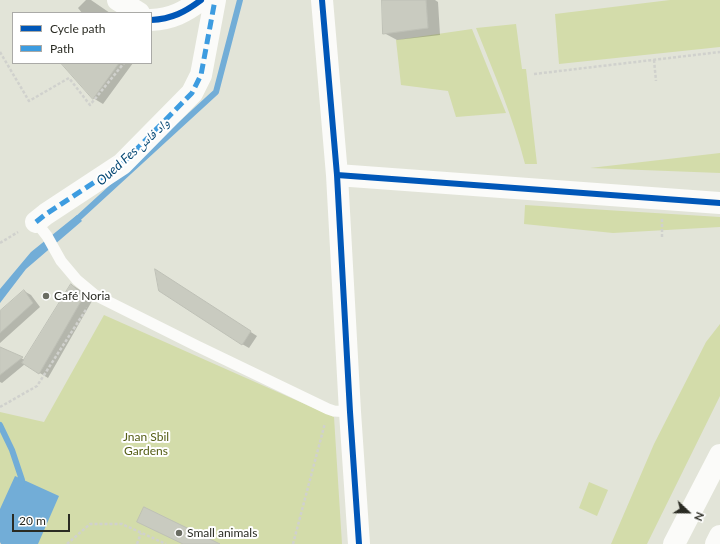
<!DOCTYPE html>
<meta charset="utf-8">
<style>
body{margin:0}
#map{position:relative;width:720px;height:544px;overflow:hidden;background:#e2e4d8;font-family:Lato,sans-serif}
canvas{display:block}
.legend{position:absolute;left:12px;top:12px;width:140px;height:52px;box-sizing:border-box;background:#fff;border:1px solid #aaaaa7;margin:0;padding:5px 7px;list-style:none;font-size:12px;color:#2a2b23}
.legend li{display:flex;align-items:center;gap:8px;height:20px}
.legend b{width:20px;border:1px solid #aaaaa7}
.north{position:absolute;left:668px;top:492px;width:40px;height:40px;-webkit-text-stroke:3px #fff;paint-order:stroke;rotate:112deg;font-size:11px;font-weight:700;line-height:16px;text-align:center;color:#2a2b23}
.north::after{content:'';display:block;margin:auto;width:14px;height:18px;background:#2a2b23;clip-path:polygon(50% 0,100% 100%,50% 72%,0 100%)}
.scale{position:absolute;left:12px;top:514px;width:58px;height:18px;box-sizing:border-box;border:2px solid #2a2b23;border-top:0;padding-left:5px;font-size:12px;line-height:14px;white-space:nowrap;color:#2a2b23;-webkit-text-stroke:3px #fff;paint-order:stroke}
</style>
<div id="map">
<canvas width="720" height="544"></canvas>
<ul class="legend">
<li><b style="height:5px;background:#0057b8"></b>Cycle path</li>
<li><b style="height:5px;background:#3d9ce0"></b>Path</li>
</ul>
<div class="north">N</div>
<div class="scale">20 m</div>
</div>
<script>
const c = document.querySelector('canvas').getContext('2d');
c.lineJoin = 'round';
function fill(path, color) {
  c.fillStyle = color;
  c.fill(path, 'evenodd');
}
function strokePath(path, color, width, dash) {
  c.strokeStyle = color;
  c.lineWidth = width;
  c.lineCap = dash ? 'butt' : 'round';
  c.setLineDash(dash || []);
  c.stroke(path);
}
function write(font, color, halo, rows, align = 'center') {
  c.font = font + ' Lato,"Noto Naskh Arabic",sans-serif';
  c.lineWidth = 4;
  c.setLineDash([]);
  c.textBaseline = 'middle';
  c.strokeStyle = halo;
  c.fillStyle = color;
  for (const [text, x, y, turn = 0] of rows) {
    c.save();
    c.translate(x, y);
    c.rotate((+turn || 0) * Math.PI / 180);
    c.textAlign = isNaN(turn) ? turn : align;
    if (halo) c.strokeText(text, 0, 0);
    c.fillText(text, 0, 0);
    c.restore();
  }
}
fill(new Path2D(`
 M670 0H720V47L559 64 555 14Z
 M516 24 522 69H526L537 164H525C513 117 494 73 476 28Z
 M472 29 506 113 456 117 448 91 401 85 396 40Z
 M720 153V173L590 168Z
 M525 205 720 217V227L613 233 524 224Z
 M104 315 334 417 342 544H0V412L44 422Z
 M720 324V396L647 544H611L654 444 706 342Z
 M589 482 608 490 597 516 579 508Z`), '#d3dcaa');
fill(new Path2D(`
 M77 215 82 221 26 269 0 303V289L31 252Z
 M15 476 59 496 38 544H0V509Z`), '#72add7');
fill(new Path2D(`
 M86 0H91L110 13H82L78 8Z
 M383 0H435L438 2 440 35 397 40 384 33Z
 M63 63H133L103 104 93 98Z
 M162 275 257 336 249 348 242 344Z
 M72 285 80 290 92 301 48 378 25 364 2 383 0 382V348L25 360Z
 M24 291 31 295 40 307 0 343V312Z`), '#0003');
strokePath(new Path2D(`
 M73 223 216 92 240 0
 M0 425 12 450 22 480 21 485`), '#72add7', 6);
const building = new Path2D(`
 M382 0H426L428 28 383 34Z
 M61 63H119L93 99Z
 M155 269 251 331 242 345 159 291Z
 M71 284 84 296 39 374 22 363Z
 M24 290 33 303 0 333V311Z
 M0 347 23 357 0 375Z
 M144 507 220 544H183L137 522Z`);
fill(building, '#c9cbc0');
strokePath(building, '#bec0b6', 1);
strokePath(new Path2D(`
 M0 52 29 101 69 78 90 105 124 63
 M654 60 656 81
 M534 74 720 52
 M662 237V218
 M0 243 18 232
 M0 407 37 386 87 308
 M0 544H1
 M67 544 90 524H122L166 544
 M137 544 141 533
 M293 544 325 423`), '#d0d1cd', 2.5, [3, 2]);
strokePath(new Path2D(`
 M36 222 47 236 61 261 77 280 95 295 197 346 328 409 334 411 350 412`), '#fbfbf9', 11);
strokePath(new Path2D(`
 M118 0 139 13
 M322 0 337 175
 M151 20C172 19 185 12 201 0
 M36 222 46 214 122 164 192 93 201 75 215 0
 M359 544 350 412 337 175 720 203`), '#fbfbf9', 22);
strokePath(new Path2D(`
 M674 544 720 455
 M716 544 720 536`), '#fbfbf9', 22);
strokePath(new Path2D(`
 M36 222 46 214 122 164 192 93 201 75 215 0`), '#3d9ce0', 5, [10, 5]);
strokePath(new Path2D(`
 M322 0 337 175
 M151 20C172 19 185 12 201 0
 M359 544 350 412 337 175 720 203`), '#0057b8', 6);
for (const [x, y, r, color] of [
 [46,296,4,"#6a6c62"],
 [179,533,4,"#6a6c62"]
]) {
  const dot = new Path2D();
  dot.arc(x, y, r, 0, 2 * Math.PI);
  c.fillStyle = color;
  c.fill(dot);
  strokePath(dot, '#fff', 1.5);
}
write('12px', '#2a2b23', '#fff', [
 ["Café Noria",54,296],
 ["Small animals",187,533]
], 'left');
write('12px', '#545d15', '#fff', [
 ["Jnan Sbil",146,437],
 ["Gardens",146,451]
]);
write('italic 13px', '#064873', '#fff', [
 ["Oued Fes واد فاس",133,152,-42]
]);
</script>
